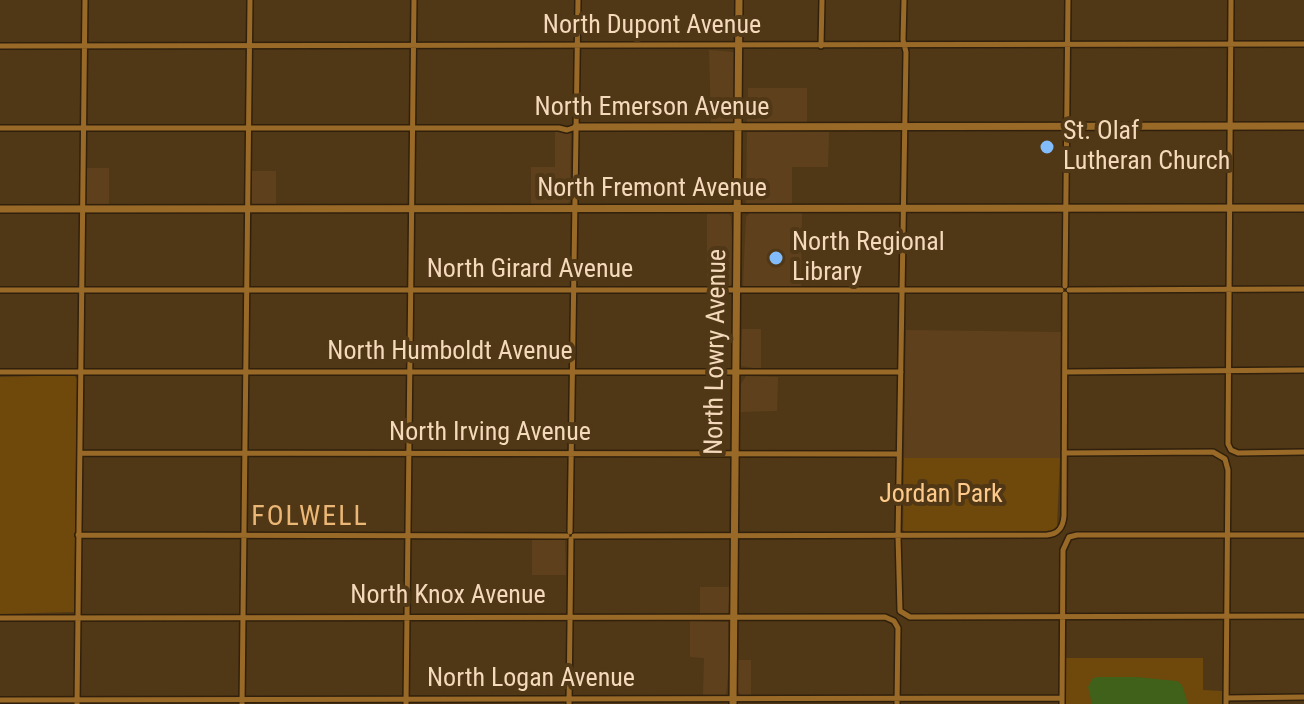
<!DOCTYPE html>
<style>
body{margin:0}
canvas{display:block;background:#503715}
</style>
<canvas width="1304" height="704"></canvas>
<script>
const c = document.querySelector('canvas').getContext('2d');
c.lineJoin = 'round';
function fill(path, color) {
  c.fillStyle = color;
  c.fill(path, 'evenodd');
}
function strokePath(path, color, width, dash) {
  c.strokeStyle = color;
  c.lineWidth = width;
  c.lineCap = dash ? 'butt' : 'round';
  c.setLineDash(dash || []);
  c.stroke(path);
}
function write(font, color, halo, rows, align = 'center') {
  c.font = font + ' "Roboto Condensed",sans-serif';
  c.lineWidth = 8;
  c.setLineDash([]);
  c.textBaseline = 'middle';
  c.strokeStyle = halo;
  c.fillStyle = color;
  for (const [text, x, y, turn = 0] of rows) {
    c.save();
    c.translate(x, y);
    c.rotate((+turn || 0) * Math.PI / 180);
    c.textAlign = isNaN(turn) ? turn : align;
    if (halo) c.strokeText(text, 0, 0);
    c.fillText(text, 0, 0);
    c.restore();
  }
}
fill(new Path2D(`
 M709 50 734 52V121L731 124H711Z
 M748 88H807V124H747Z
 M555 132H569L571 135 570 201 567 205 531 204V167H555Z
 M747 132H829L828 167H792V206L746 205Z
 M86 168H109V205L86 206Z
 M250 171H276V205L250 204Z
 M750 213H802L801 287 747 288 743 285 746 217Z
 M707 214H729L731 217 734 281 729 287H707Z
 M742 329H761V369L741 366Z
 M906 330 1061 332 1060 458H904Z
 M746 376 778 377 777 411 740 412 741 384Z
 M532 540H565L566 575H532Z
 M700 587H730L728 613 700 614Z
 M690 621 728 622 729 666 726 695 703 696 704 658 690 657Z
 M738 660H751V695H741L738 691Z`), '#5e411c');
fill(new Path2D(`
 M74 375 77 379 74 612 0 614V377Z
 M904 458H1060L1057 527 1051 531 906 533 903 530Z
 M1065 658H1203V690L1222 691V704H1065Z`), '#6f480c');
fill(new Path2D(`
 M1098 677H1136L1177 681 1182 685 1188 704H1092L1088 687 1093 678Z`), '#40611a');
const street = new Path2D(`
 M904 0 903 40 906 52 898 536 900 611 910 617 1304 616
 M1231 0 1228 444 1231 450 1238 453 1304 452
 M0 46 1304 44
 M821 46 822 0
 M0 128H559L567 130 576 127
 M1065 286 1068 0
 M0 290H1061
 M1069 290 1304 289
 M0 372H901
 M1065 372 1304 370
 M80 453 899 454
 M1064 453 1213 452 1225 459 1228 470 1226 704
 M570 532 578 0
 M78 535 567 536
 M574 536 1047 535C1059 534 1063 527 1064 516L1065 294
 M0 618 885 617 894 621 898 628 897 704
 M1226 698 1304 697
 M0 700 1062 698
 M77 704 85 0
 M242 704 250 0
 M406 704 414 0
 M569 704 571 539
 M1062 704 1063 550 1069 537 1077 535H1304`);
const secondary = new Path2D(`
 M576 127 1304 126
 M0 209 1304 208
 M733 704 739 0`);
strokePath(street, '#30200c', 8);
strokePath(secondary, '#30200c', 10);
strokePath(street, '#996928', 5);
strokePath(secondary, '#996928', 7);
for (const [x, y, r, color] of [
 [1047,147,8,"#82bcfa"],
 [776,258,8,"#82bcfa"]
]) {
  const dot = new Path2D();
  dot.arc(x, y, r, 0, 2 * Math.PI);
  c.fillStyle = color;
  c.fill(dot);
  strokePath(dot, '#503715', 3);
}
write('26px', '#f4d9bb', '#503715', [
 ["North Dupont Avenue",652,26],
 ["North Emerson Avenue",652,108],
 ["North Fremont Avenue",652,189],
 ["North Girard Avenue",530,270],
 ["North Humboldt Avenue",450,352],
 ["North Lowry Avenue",717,352,-89],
 ["North Irving Avenue",490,433],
 ["North Knox Avenue",448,596],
 ["North Logan Avenue",531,679]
]);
write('26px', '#f4d9bb', '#503715', [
 ["St. Olaf",1063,132],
 ["Lutheran Church",1063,162],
 ["North Regional",792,243],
 ["Library",792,273]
], 'left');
write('26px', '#fdca8c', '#503715', [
 ["Jordan Park",941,495]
]);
c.letterSpacing = '2px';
write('28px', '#ebb777', '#503715', [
 ["FOLWELL",310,518]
]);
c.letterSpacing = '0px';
</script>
